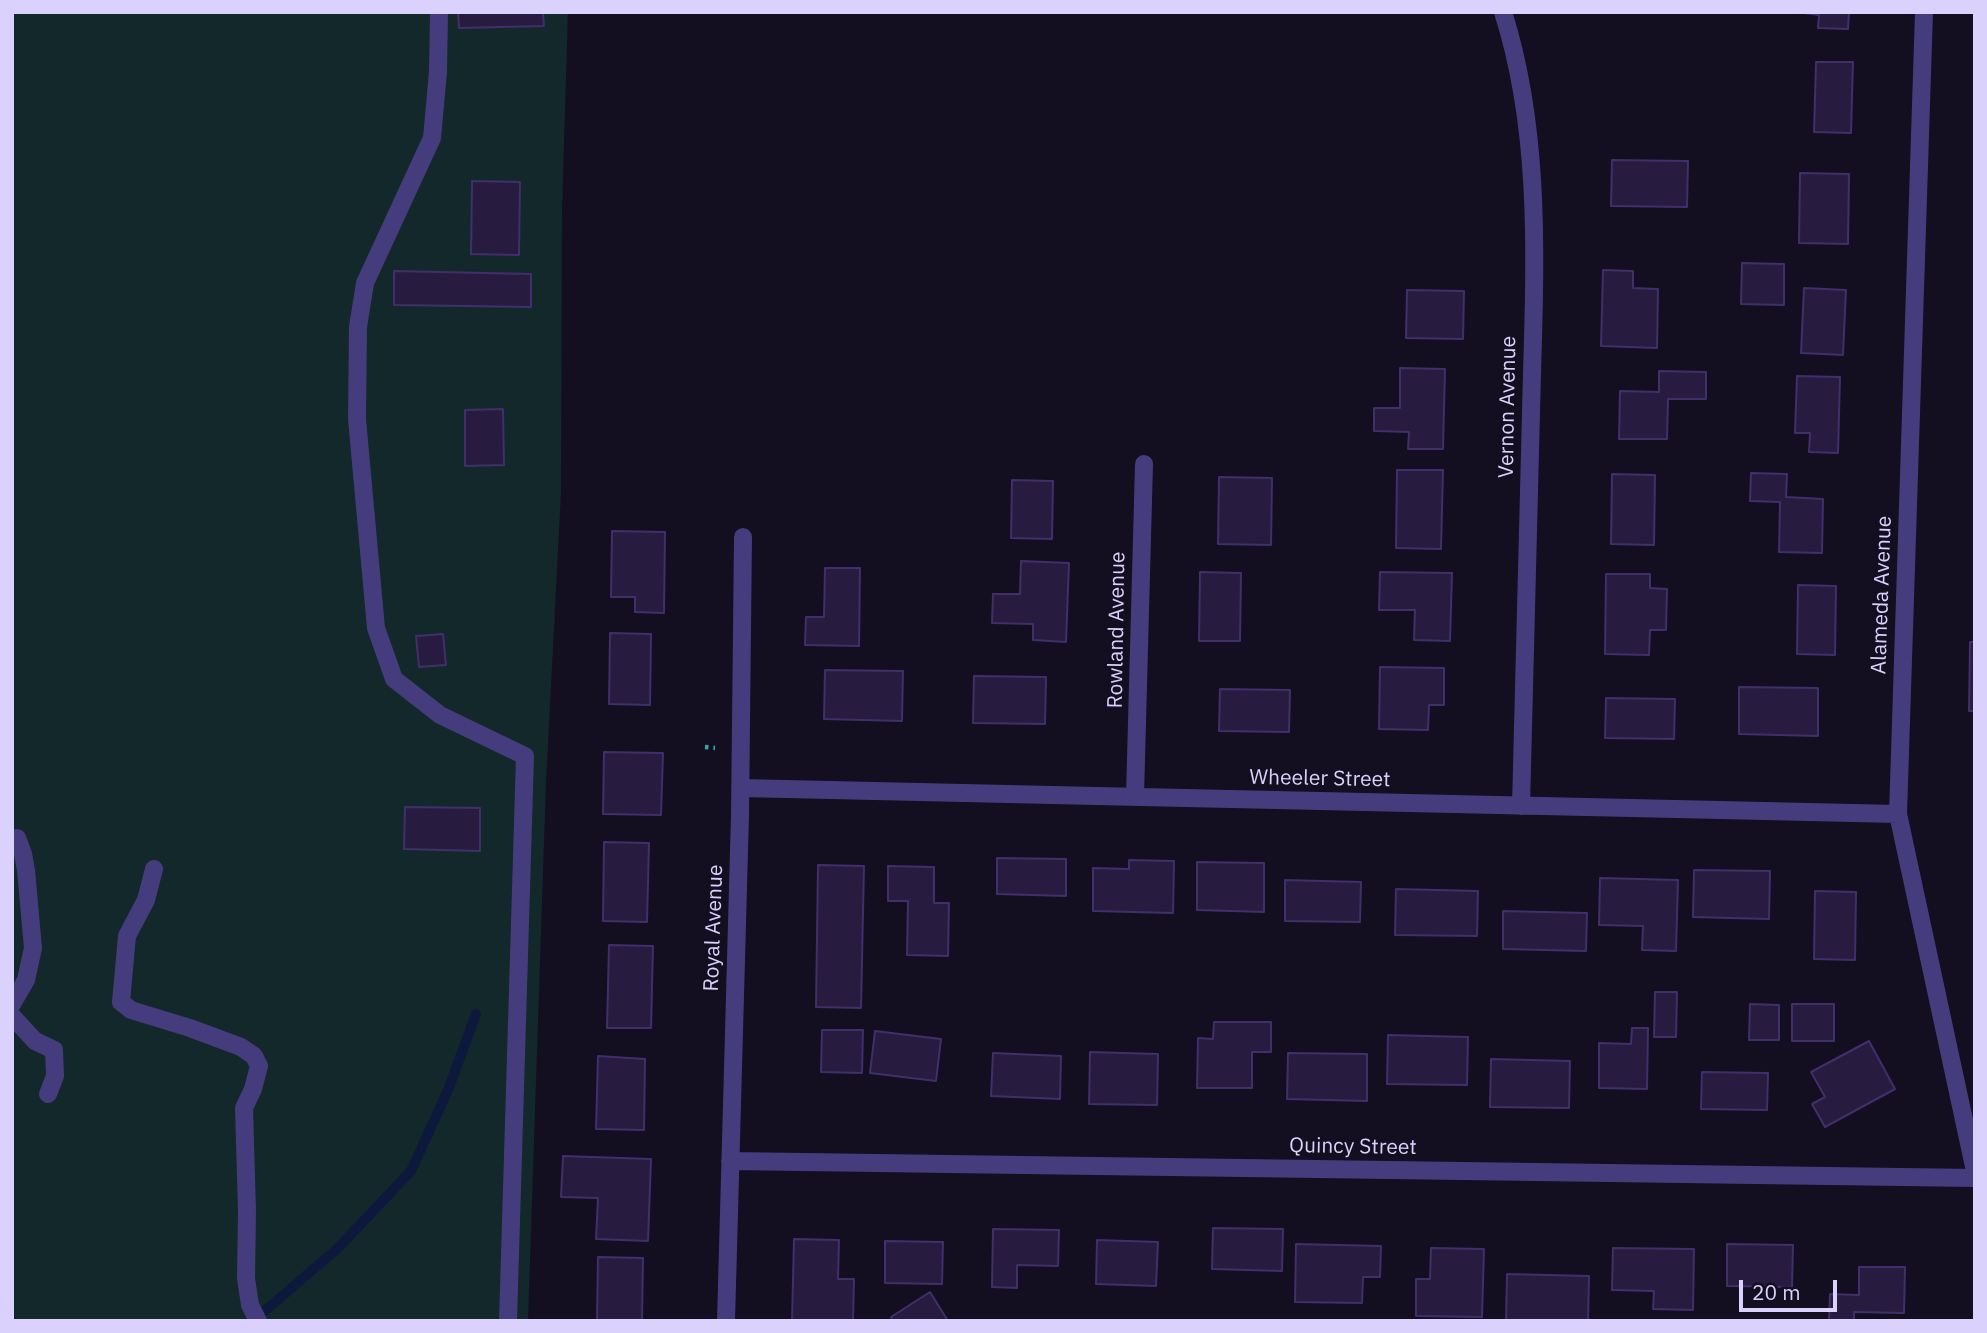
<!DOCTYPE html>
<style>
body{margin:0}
#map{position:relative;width:1987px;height:1333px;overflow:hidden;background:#130e20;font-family:"IBM Plex Sans",sans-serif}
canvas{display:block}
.frame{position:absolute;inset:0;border:14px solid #dad1fc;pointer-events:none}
.scale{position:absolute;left:1739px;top:1280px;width:98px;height:32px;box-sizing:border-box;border:4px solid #dad1fc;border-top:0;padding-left:9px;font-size:21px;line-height:24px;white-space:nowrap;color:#dad1fc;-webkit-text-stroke:5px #130e20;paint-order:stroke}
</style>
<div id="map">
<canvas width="1987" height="1333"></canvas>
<div class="frame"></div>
<div class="scale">20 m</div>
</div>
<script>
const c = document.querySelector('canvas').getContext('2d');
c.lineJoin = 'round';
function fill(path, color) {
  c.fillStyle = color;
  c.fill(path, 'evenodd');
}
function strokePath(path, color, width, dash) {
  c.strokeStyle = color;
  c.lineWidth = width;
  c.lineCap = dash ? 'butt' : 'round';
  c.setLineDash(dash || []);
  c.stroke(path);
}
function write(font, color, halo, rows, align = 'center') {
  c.font = font + ' "IBM Plex Sans",sans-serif';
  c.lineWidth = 6;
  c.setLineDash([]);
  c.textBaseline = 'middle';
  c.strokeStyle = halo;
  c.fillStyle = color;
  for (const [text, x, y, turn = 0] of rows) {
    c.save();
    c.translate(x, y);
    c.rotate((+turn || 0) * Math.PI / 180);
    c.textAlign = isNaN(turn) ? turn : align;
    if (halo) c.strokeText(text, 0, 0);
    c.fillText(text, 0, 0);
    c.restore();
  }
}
fill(new Path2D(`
 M12 12H568L562 210 561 492 546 783 528 1321H12Z`), '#12282a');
strokePath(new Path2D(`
 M254 1320 337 1249 411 1171 448 1090 476 1014`), '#0c193c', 10);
const building = new Path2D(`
 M458 12H543L544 26 459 28Z
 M1797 12H1849L1848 29 1818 28 1819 15Z
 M1816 62H1853L1851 133 1814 132Z
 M1612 160 1688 161 1687 207 1611 206Z
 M1800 173 1849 174 1848 244 1799 243Z
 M472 181 520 182 519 255 471 254Z
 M1742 263 1784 264V305L1741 304Z
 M1603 270 1633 271V288L1658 289 1657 348 1601 346Z
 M394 271 531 274V307L394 305Z
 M1804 288 1846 290 1843 355 1801 353Z
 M1407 290 1464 291 1463 339 1406 338Z
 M1400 368 1445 369 1443 449H1408L1409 432 1374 431V408H1400Z
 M1659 371 1706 372V399H1668L1667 439H1619L1620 391 1659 392Z
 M1797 376 1840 377 1838 453 1809 452 1810 433H1795Z
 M503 409 504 465 465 466V410Z
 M1397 470H1443L1441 549 1396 548Z
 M1751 473 1787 474 1786 497 1823 499 1822 553 1779 552 1780 502 1750 501Z
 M1612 474 1655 475 1654 545 1611 544Z
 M1219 477 1272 478 1271 545 1218 544Z
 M1012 480 1053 481 1052 539 1011 538Z
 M612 531 665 532 664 613 635 612V597H611Z
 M1021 561 1069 563 1066 642 1033 640V624L992 623 993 594H1020Z
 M825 568H860L859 646 805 645 806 617H824Z
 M1200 572 1241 573 1240 641H1199Z
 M1380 572 1452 573 1450 641 1414 640 1415 610H1379Z
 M1606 574H1650V588L1667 589 1666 630H1650L1649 655 1605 654Z
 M1798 585 1836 586 1835 655 1797 654Z
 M610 633 651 634 650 705 609 704Z
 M443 634 446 665 419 667 416 636Z
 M1970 642H1975V711H1969Z
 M1380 667 1444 668V705H1429L1428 730 1379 729Z
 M825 670 903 671 902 721 824 719Z
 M974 676 1046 677 1045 724 973 723Z
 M1739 687 1818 688V736L1739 734Z
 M1220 689 1290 690 1289 732 1219 731Z
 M1606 698 1675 699 1674 739 1605 738Z
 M604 752 663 753 661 815 603 814Z
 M405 807 480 808V851L404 849Z
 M604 842 649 843 647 922 603 921Z
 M997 858 1066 859V896L997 894Z
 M1129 860 1174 861 1173 913 1093 911V868L1129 869Z
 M1197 862 1264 863V912L1197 910Z
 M818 865 864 866 861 1008 816 1007Z
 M888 866 934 867V903H949L948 956 907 955 908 901H888Z
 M1694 870 1770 871 1769 919 1693 917Z
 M1600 878 1678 880 1676 951 1642 950 1643 926 1599 925Z
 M1285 880 1361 882 1360 922 1285 921Z
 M1396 889 1478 891 1477 936 1395 935Z
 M1815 891 1856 892 1855 960 1814 959Z
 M1503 911 1587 913 1586 951 1503 949Z
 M609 945 653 946 651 1028H607Z
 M1655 992H1677L1676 1037H1654Z
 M1750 1004 1779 1005V1040H1749Z
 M1792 1004H1834V1041H1792Z
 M1214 1022H1271V1052H1252V1088H1197L1198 1038 1213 1039Z
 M1632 1028H1648L1647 1089 1599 1088V1043L1631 1044Z
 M822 1030H863L862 1073 821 1072Z
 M875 1031 941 1039 936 1081 870 1073Z
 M1388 1035 1468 1037 1467 1085 1387 1084Z
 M1869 1041 1895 1089 1825 1127 1812 1104 1825 1097 1811 1072Z
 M1090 1052 1158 1054 1157 1105 1089 1104Z
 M993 1053 1061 1056 1060 1099 991 1096Z
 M1288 1053 1367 1054V1101L1287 1099Z
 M598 1056 645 1059 644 1130 596 1129Z
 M1491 1059 1570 1061 1569 1108 1490 1107Z
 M1702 1072 1768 1073 1767 1110 1701 1109Z
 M563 1156 651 1159 648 1241 596 1239 598 1198 561 1197Z
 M1213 1228 1283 1229 1282 1271 1212 1269Z
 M993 1229 1059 1230 1058 1266 1017 1265V1288L992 1287Z
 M794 1239 839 1240 838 1279H854L853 1321H792Z
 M1097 1240 1158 1242 1156 1286 1096 1284Z
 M885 1241 943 1242 942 1284 885 1283Z
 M1296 1244 1381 1246 1380 1277H1363L1362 1303 1295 1302Z
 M1727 1244 1793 1245 1792 1287 1727 1286Z
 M1431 1248 1484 1249 1482 1317 1416 1316V1279H1430Z
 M1613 1248 1694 1249 1693 1310 1653 1309 1654 1291 1612 1290Z
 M598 1257 643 1258 642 1321H597Z
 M1859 1267H1905L1904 1313 1854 1312V1321H1829L1830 1294 1859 1295Z
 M1507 1274 1589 1276 1588 1321H1506Z
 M930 1292 948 1321H893L891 1317Z`);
fill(building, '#271c40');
strokePath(building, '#412f6b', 2);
strokePath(new Path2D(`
 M705 747 715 748`), '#35a7ac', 4.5, [3.5, 5]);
strokePath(new Path2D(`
 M439 12 438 72 432 138 365 283 358 327 357 419 376 628 394 679 440 715 525 756 508 1321
 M154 869 146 900 127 936 121 1002 131 1010 190 1028 241 1047 254 1056 259 1066 253 1089 244 1108 247 1211 246 1278 250 1305 258 1321
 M12 1004 26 980 33 948 26 870 23 854 17 838
 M12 1016 35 1041 54 1050 55 1076 48 1094`), '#453c7d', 18);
strokePath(new Path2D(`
 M1503 12C1544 141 1534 279 1531 413 1527 544 1524 675 1521 806
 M1924 12 1898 814 1975 1171
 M741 788 1898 814
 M1135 796 1144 464
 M730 1161 1975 1178
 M726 1321 740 815 743 537`), '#453c7d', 18);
write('21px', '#dad1fc', '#130e20', [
 ["Vernon Avenue",1508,407,-89],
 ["Alameda Avenue",1882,595,-88],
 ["Rowland Avenue",1117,630,-89],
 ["Wheeler Street",1320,779,1],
 ["Royal Avenue",714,928,-88],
 ["Quincy Street",1353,1147,1]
]);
</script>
